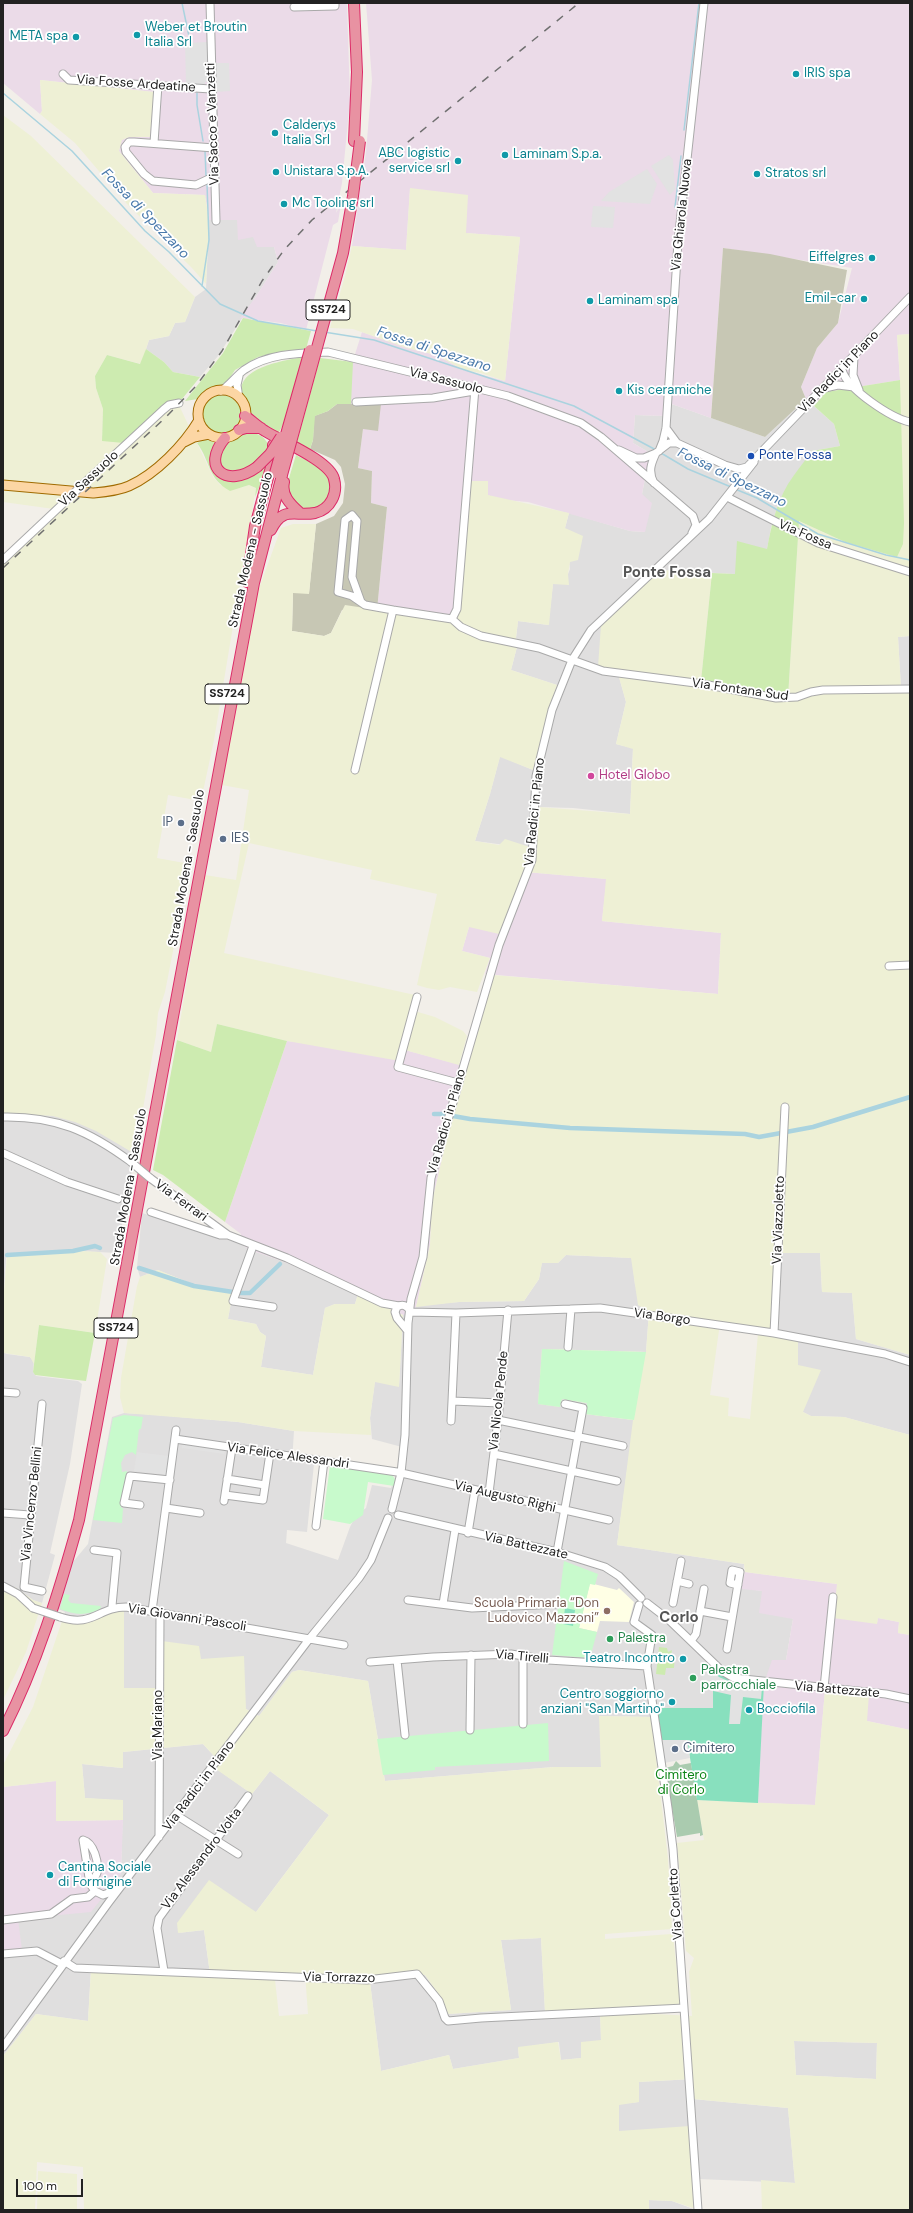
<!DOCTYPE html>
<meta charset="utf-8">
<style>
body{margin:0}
#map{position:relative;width:913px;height:2213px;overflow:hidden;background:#f2efe9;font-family:"DM Sans",sans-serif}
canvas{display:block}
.frame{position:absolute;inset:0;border:4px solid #222;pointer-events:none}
.scale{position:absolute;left:16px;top:2179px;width:67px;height:18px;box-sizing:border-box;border:2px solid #222;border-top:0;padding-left:5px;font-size:12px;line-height:14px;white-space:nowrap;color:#222;-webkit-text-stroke:3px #fff;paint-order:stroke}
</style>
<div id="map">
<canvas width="913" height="2213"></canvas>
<div class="frame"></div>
<div class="scale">100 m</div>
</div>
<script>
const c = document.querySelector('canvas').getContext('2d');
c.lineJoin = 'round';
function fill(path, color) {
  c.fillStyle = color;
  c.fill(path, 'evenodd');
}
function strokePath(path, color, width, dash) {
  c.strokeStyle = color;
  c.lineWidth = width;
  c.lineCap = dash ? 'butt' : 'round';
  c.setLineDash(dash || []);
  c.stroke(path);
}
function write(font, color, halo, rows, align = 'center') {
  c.font = font + ' "DM Sans",sans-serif';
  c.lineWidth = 3.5;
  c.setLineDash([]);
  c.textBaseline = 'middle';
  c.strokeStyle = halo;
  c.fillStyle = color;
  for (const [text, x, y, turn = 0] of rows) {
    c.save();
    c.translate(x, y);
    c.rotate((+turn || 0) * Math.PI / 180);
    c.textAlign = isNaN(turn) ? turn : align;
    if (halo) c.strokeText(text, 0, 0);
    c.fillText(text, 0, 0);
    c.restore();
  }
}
fill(new Path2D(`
 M209 220H237L254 237 274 247 278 262 218 356 200 377 173 372 164 362 146 349 149 340 169 336 175 323 185 322 195 297 206 289Z
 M806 399 834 424 840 446 812 451 779 501 771 528 767 549 735 574 660 570 617 670 626 702 616 744 633 748 630 814 573 808 538 807 536 849 475 841 490 794 500 756 533 770 548 712 557 685 511 670 518 643 516 638 518 621 548 625 553 584 568 574 570 569 565 528 569 513 630 531 645 532 642 494 650 453 633 443 635 415 665 416 666 402 765 437Z
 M910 636V688H901L898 637Z
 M3 1103 92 1125 135 1154 117 1253 60 1250 10 1255 6 1258 3 1303Z
 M142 1213 239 1243 250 1250 285 1262 358 1294 355 1304H335L325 1308 313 1375 261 1367 266 1336 260 1332 256 1324 228 1319 233 1291 195 1285 158 1270 140 1277 137 1267Z
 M781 1253H820L822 1292 852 1293 856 1339 910 1355V1435L844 1417 811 1416 803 1412 798 1365 775 1337Z
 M566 1255 632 1258 635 1285 649 1312 646 1352 542 1349 560 1407 562 1399 587 1403 586 1414 634 1420 617 1545 744 1564 741 1588 762 1591 793 1619 786 1660 764 1683 733 1680 713 1662V1708H656L654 1717 600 1716 601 1767H554L385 1781 368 1681 299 1670 292 1672 259 1716 246 1709 162 1688H124V1610L114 1611 92 1622 79 1624 62 1621 65 1612 58 1609 72 1563 88 1544 112 1417 124 1413 144 1414 238 1422 294 1431 292 1462 314 1464 307 1532 287 1530 286 1543 338 1560 350 1527 356 1515 366 1508 372 1485 391 1488 396 1474 402 1447 372 1439 370 1418 375 1381 399 1386 403 1315 419 1305 459 1302 524 1301 539 1279 542 1262 558 1263Z
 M3 1352 7 1354 30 1357 34 1360 33 1372 36 1376 78 1381 82 1384 70 1464 50 1553 55 1555 42 1603 33 1600 15 1587 4 1593 3 1618Z
 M203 1744 215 1757 210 1764 252 1794 270 1771 329 1815 256 1912 178 1933 204 1930 210 1974 91 1967 88 2021 36 2014 3 2056V1952L18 1919 121 1874 123 1801 85 1798 82 1764 122 1768 123 1752Z
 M541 1938 545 2011H600L601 2040 582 2058 561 2060 559 2042 518 2048 519 2058 453 2069 449 2055 381 2071 370 1982 413 1975H425L442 1999 448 2014 511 2010 501 1940Z
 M794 2041 877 2043 876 2079 796 2075Z
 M693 2079V2099L788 2108 795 2183 698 2179 619 2131V2104L639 2102V2082Z
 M648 2200 672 2201 696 2210H649Z`), '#e0dfdf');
fill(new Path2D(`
 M3 3H347L350 100 342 183 336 213 341 204 338 222 333 225 306 330 281 323 240 318 255 298 278 262 274 247H257L253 237 238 240 237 220H209L205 195 153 193 119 151 121 140 129 137 151 117 154 92 40 80 42 111 40 114 3 83Z
 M366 3H910V334L897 335 900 380 827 392 814 405 806 399 801 387 817 348 838 323 852 268 723 248 711 418 666 402 665 416 635 415 633 443 650 453 642 494 652 503 645 532 630 531 528 502 504 500 487 495 462 572 457 622 377 610 387 507 371 503 372 471 358 468 363 429 380 404H351V367L362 332 407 348 436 355 464 370 505 381 520 237 465 233 410 189 406 250 352 246 360 192 359 188 361 187 366 152 372 80Z
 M526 872 607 879 602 921 721 933 718 994 485 974 490 958 462 951 469 927 510 907Z
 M287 1041 405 1050 465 1066 451 1120 432 1202 430 1245 416 1307 407 1314 403 1315 285 1262 250 1250 239 1243 241 1234 225 1222Z
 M745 1572 837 1584 877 1623 878 1618 899 1622 898 1633 910 1635V1730L867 1721 825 1690 815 1805 758 1803 763 1686 772 1660H786L793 1619 759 1613 762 1591 741 1589Z
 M56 1781V1821L123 1820 121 1874 91 1912 18 1919 22 1950 3 1952V1787Z`), '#ebdbe8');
fill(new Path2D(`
 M590 1583 617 1590 619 1588 634 1602 629 1622 600 1621 597 1632 579 1628Z`), '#ffffe5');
fill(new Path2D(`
 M723 248 770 254 847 270 838 323 817 348 801 387 806 399 765 437 711 418Z
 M337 404H381L378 431 363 429 358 468 372 471 371 503 387 507 377 610H342L331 633 324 636 292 631 293 593H309L316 524 334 516 343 503 345 484 341 467 335 460 310 449 313 440 314 416 328 411Z`), '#c7c7b4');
fill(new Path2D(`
 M40 80 154 92 150 137H129L122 140 119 151 153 193 205 195 209 220 206 284 192 268 127 204 75 143 40 114 42 111Z
 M3 115 31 136 195 297 185 322 175 323 169 336 149 340 141 364 107 355 95 376 96 388 103 409 102 441 176 399 213 477 220 485 240 488 249 485 256 488 214 740 201 801 168 795 157 858 190 864 165 992 158 1013 156 1035 135 1154 96 1131 75 1122 53 1116 3 1113V555L54 509 3 502Z
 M410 188 468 195 466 233 520 237 505 381 481 373 464 370 436 355 407 348 353 329 330 328 345 276 352 246 406 250Z
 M910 334V636L898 637 901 688H910V1355L856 1339 852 1293 822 1292 820 1253H781L775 1336 798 1341V1365L821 1370 803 1412 811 1416 844 1417 910 1435V1635L898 1633 899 1622 878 1618 877 1624 833 1618 837 1584 745 1572 744 1564 617 1545 633 1420 585 1414 587 1403 562 1399 560 1407 538 1404 542 1349 646 1352 649 1312 638 1305 631 1258 566 1255 558 1263H542L539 1279 524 1301 459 1302 416 1307 430 1245 432 1202 451 1120 493 975 718 994 721 933 602 921 606 879 526 872 499 934 469 927 462 951 490 958 477 992 450 987 439 990 427 988 417 985 437 894 370 879 372 870 249 843 224 953 415 995 411 1010 435 1017 463 1031 467 1036 459 1065 405 1050 400 1061 287 1041 217 1024 211 1052 177 1040 205 875 236 880 249 790 222 785 257 594 281 528 293 524H316L309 594 293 593 292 631 324 636 331 633 345 605 457 622 471 481H488V495L569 513 565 528 583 536 578 560 570 562 568 574 569 585 553 584 549 625 518 621 516 638 518 643 511 670 557 685 548 712 533 770 500 757 490 794 475 841 499 845 505 839 536 849 538 807 630 814 633 749 616 744 626 702 617 670 598 667 601 625 660 570 712 573 701 681 788 697 799 521 845 542 903 544 900 380 897 335ZM720 1323 758 1334 750 1419 728 1416 729 1398 710 1395Z
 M60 1250 100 1252 107 1259 95 1333 39 1325 34 1364 30 1357 4 1353 3 1303 7 1255Z
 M158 1270 195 1285 233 1291 228 1319 256 1324 260 1332 266 1336 261 1367 313 1375 325 1308 335 1304H355L358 1294 403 1315 399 1387 375 1382 370 1418 371 1435 294 1431 238 1422 124 1413 120 1397 121 1378 137 1286 140 1277Z
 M15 1587 33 1600 42 1603 26 1652 3 1700 4 1593 5 1590Z
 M124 1609V1688H162V1641L199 1646 201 1659 244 1656 246 1709 259 1716 292 1672 299 1670 368 1681 385 1781 554 1767H601L599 1716 651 1717 668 1858 672 1929 605 1934V1939L671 1934 673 1936 681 2005 545 2012 541 1938 501 1940 511 2010 448 2014 442 1999 425 1975H413L370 1982 381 2071 449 2055 453 2069 519 2058 518 2047 558 2042 561 2060 581 2058V2042L601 2040 600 2011 692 2016 689 1972 694 1958 686 1951 677 1843 704 1840 697 1800 815 1805 825 1690 869 1694 867 1721 910 1730V2210H762L761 2180 795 2183 788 2108 693 2099 692 2079 639 2082V2102L619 2105V2131L690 2126 696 2209 672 2201 649 2200V2210H84L83 2167 37 2162 35 2210H3V2056L36 2014 88 2021 91 1970 210 1974 204 1930 178 1933 177 1923 209 1880 256 1912 329 1815 270 1771 252 1794 210 1765 215 1757 203 1744 123 1752V1768L82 1764 85 1798 123 1800V1820L56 1821V1781L3 1787V1765L33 1707 62 1621 79 1624 92 1622 114 1611ZM305 1973 308 2014 279 2016 275 1980 266 1976ZM794 2041 877 2043 876 2079 796 2075Z
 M38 2171 77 2174V2210H37Z`), '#eef0d5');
fill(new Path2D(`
 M243 318 311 331 306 349 283 351 258 357 235 370 225 385 205 391 198 399 185 401 223 353Z
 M146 349 164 362 173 372 200 377 182 399H176L172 401 124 443 102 441 103 409 96 388 95 376 107 355 140 364Z
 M304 357 286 419 278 434C272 430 253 420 250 415 249 412 249 408 248 406 245 399 241 396 241 389 243 366 287 360 304 357Z
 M320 358 353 362 351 404H337L328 411 315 416 313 440 310 449 296 446Z
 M900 380 904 523 903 544 897 557 845 542 799 521 788 697 701 681 712 573 735 574 737 541 767 549C771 527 776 504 788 484 795 473 804 462 812 451L840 446 834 424 814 406 826 392Z
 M201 415a20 20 0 1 1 40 0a20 20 0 1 1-40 0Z
 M245 433C259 433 264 435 270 448L253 467 234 475 221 468 218 457 226 443Z
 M205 439 216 443 211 457 220 477C242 487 255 473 271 459L255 497 256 488 249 485 230 491C207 478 211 462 197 443Z
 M296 455C307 461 320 465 327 475 342 497 317 517 295 506L286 488Z
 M217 1024 287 1041 225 1222 163 1175 153 1170 177 1040 211 1052Z
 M39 1325 95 1333 86 1381 35 1375 33 1372Z
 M659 1647 667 1648 668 1652 672 1650 671 1655H675L674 1668H666L665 1675 656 1674Z`), '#cdebb0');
fill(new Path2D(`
 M676 1761 680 1765 691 1763 703 1835 700 1836V1833L677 1837 665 1768 673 1766Z`), '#aacbaf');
fill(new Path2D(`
 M542 1349 646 1352 634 1420 585 1414 587 1403 562 1399 560 1407 538 1404Z
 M124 1415 143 1417 141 1429H139L136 1455 132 1452 125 1455 121 1463 122 1472 127 1471 121 1508H123L122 1523 93 1520 113 1418Z
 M330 1465 392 1475 395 1479 394 1486 368 1482 363 1515 350 1524 323 1519Z
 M564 1561 598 1574 595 1585 590 1584 579 1628 597 1632 590 1658 552 1655Z
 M64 1594 70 1595 68 1600 71 1603 101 1606 100 1609C86 1616 74 1615 60 1609Z
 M548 1723 549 1761 435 1767V1770L383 1775 377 1739Z`), '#c8facc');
fill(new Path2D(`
 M565 1608 575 1610 573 1626 563 1624Z
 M713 1661 733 1680 764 1683 758 1803 697 1800 687 1740H655L651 1717H654L656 1708H713Z`), '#88e0be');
fill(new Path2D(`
 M207 42V82H205V84H186L185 43Z
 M215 63H229L230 91 216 92Z
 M669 155 673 160 675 189 670 195 651 166Z
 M647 169 657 184 650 204 601 201 609 192Z
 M593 206 615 207 613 228 591 227Z
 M182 1444 225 1450 224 1454 182 1448Z
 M137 1452 170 1456 167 1475 134 1471Z
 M236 1452 263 1455V1459L236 1456Z
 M706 1664 719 1677 735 1684 762 1687 761 1699 743 1697 740 1724H729L731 1695 700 1688Z
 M660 1740H687L690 1758 664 1763Z`), '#e2e2e2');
strokePath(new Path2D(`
 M182 3 190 41
 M3 93 72 151 145 231 169 252 220 304 258 321 317 331
 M197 93V105L203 141
 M684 130 699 3
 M205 151 206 176
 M675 207 681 156
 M202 286 209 240 207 184
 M324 332 374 340 574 406 656 450
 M661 453 688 469 731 487
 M735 489 757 498 818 534 886 555 910 560`), '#aad3df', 1.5);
strokePath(new Path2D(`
 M434 1114H443
 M453 1116 470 1119 570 1128 745 1134 759 1137 781 1133
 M786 1132 813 1127 910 1097
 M7 1255 73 1251 95 1246 100 1248
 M139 1268 194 1286 233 1292
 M238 1293H250L280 1264`), '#aad3df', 4.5);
const minor = new Path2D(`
 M210 3 216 221
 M294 7 335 6V3
 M63 74 69 80 211 89
 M154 143 158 85
 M214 148 134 142H129L125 147 126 152 144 174 153 181 196 185 215 176
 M854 357 853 375 859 390
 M842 370C847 389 891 418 910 422
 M825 388 838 385 854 387
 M221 391C230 385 236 376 244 370 268 353 300 353 328 352L508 396 581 423 601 437 693 516 696 525 692 533
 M239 398 237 385 239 376
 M356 402 433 398 474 391
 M666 428 677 443 725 465 739 469 747 467 910 297
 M619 450 636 458H644L656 453 669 443H677
 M659 451 663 441 666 428 678 242 704 3
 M654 483C648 471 651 464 656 453
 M81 486 163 410 169 405 179 403
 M727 497 818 543 910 572
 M3 560 70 497
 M361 602 352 577 357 521 352 515 345 520 338 592 352 596 365 605 393 610
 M452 619 457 609 475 388
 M355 770 393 610 452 619 461 627 481 636 539 648 603 671 703 684 776 698 797 697 811 692 823 690 910 689
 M889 966 910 965
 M417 997 398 1067 458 1083
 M3 1117C56 1116 89 1131 131 1162
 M3 1153 67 1182 118 1199
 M150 1178 228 1235 287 1258 382 1303 399 1306
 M151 1212 220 1235H228
 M253 1246 233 1301 273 1307
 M410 1312 456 1313 600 1308 774 1333 885 1354 910 1362
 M456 1313 452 1401 500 1403
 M407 1330 397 1318 395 1312 397 1307C402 1304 407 1305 410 1311
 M774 1333 785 1107
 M568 1347 571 1309
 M3 1392 16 1393
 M498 1420 623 1446
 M451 1421 452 1401
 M175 1439 397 1472 609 1520
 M494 1454 617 1481
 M227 1479 265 1485
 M489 1493 498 1420 508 1310
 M225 1495 263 1500 270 1453
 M224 1501 232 1448
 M140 1505 124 1503 130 1476 170 1480
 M166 1508 200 1513
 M392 1509 401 1473 405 1435 408 1323 411 1299 423 1257 431 1178 499 945 532 860 536 776 552 710 572 660 591 630 709 519 754 462
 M3 1513 30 1515
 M398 1515 557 1552 605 1567 619 1576 641 1598
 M316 1526 324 1461
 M468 1533 475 1490
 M94 1550 117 1553 112 1606 114 1608
 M557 1552 583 1408 565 1404
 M677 1581 689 1584
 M3 1586 18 1594 33 1608
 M42 1591 24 1587 42 1404
 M408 1600 472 1608 558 1604
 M647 1603 669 1620 722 1671 734 1678 886 1694 910 1699
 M673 1603 681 1561
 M443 1604 455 1530
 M639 1605 634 1622 652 1635 647 1666 668 1808 673 1849 698 2210
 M152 1611 176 1430
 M700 1611 732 1617
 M60 1617C93 1628 98 1607 126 1607L344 1645
 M691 1641 696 1634 704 1589
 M727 1649 740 1572 732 1570 730 1583 738 1585
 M523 1655V1724
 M397 1660 405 1735
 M370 1662 433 1657 511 1654 548 1660 647 1666
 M824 1688 833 1597
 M470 1730 471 1655
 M176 1815 238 1854
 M159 1837 160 1613
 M90 1884C92 1880 96 1877 97 1873 99 1862 94 1843 83 1840L90 1884 95 1891 103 1895 111 1892 116 1887
 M3 1920 51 1914 72 1899 88 1897 95 1891
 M3 1954 37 1951 62 1964
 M64 1961 75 1968 367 1980 417 1974 439 2001 445 2018 448 2021 481 2018 684 2008
 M164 1971 157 1928 159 1918 248 1796
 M3 2047 109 1902 310 1638 359 1578 371 1560 388 1518`);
const major = new Path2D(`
 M198 414a24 24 0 1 1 48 0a24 24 0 1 1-48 0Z
 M184 442 194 437 209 434
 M3 485 93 493C105 492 118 491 129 486 156 474 184 445 199 420`);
const highway = new Path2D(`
 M354 141 357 72 354 3
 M245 416C252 421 258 427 265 431 281 441 330 461 334 479 338 493 331 509 315 513 295 517 283 505 271 530
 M239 430 246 428H261
 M225 438C200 468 227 489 257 467
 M284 482C281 495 290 504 299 512
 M247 582 255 526 274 456 273 445
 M3 1731C37 1664 59 1592 79 1520L254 583 282 475`);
strokePath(minor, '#a9a9a9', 9);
strokePath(major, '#a06b00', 11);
strokePath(highway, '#dc2a67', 12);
strokePath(minor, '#fff', 7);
strokePath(major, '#fcd6a4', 9);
strokePath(highway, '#e892a2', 10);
strokePath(new Path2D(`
 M3 568 165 418 196 386 222 351 262 281 284 250 312 220 579 3`), '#707070', 1.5, [8, 8]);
const minorBridge = new Path2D(`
 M70 497 81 486
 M131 1162 150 1178
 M33 1608 60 1617`);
const highwayBridge = new Path2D(`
 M257 467 270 454 281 437
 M275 473 310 350
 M282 475 343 253 353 196 360 141`);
strokePath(minorBridge, '#a9a9a9', 9, []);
strokePath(highwayBridge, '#dc2a67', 12, []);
strokePath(minorBridge, '#fff', 7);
strokePath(highwayBridge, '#e892a2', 10);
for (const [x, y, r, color] of [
 [137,35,4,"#0f9aa8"],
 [76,37,4,"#0f9aa8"],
 [796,74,4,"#0f9aa8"],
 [275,133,4,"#0f9aa8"],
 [505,155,4,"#0f9aa8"],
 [458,161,4,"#0f9aa8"],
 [276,172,4,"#0f9aa8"],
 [757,174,4,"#0f9aa8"],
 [284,204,4,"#0f9aa8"],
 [872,258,4,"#0f9aa8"],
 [864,299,4,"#0f9aa8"],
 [590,301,4,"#0f9aa8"],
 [619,391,4,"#0f9aa8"],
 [751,456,4,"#1a4fb4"],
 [591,776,4,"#d1479c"],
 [181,823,4,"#5c6f8a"],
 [223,839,4,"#5c6f8a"],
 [607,1611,4,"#8d6e63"],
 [610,1639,4,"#2e9e5b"],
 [683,1659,4,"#0f9aa8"],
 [693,1678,4,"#2e9e5b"],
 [672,1702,4,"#0f9aa8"],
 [749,1710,4,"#0f9aa8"],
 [675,1749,4,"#5c6f8a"],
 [50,1875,4,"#0f9aa8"]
]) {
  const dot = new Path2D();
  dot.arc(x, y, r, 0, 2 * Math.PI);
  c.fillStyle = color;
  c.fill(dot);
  strokePath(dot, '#fff', 1.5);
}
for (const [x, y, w] of [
 [328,310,44],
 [227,694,44],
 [116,1328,44]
]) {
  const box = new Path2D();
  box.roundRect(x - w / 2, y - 10, w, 20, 3);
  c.fillStyle = '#fff';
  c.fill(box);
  strokePath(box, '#222', 1);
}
write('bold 12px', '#222', null, [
 ["SS724",328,310],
 ["SS724",227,694],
 ["SS724",116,1328]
]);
write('13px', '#0d838f', '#fff', [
 ["Weber et Broutin",145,28],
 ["Italia Srl",145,43],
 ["META spa",68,37,"right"],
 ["IRIS spa",804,74],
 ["Calderys",283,126],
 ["Italia Srl",283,141],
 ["ABC logistic",450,154,"right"],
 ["service srl",450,169,"right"],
 ["Laminam S.p.a.",513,155],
 ["Unistara S.p.A.",284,172],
 ["Stratos srl",765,174],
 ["Mc Tooling srl",292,204],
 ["Eiffelgres",864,258,"right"],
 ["Emil-car",856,299,"right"],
 ["Laminam spa",598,301],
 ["Kis ceramiche",627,391],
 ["Teatro Incontro",675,1659,"right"],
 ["Centro soggiorno",664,1695,"right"],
 ["anziani \"San Martino\"",664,1710,"right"],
 ["Bocciofila",757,1710],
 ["Cantina Sociale",58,1868],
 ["di Formigine",58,1883]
], 'left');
write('13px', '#222', '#fff', [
 ["Via Fosse Ardeatine",136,84,4],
 ["Via Sacco e Vanzetti",213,124,-92],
 ["Via Ghiarola Nuova",682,215,-84],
 ["Via Radici in Piano",839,372,-46],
 ["Via Sassuolo",446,381,14],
 ["Via Sassuolo",89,479,-43],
 ["Via Fossa",805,535,23],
 ["Strada Modena - Sassuolo",251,550,-77],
 ["Via Fontana Sud",740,690,8],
 ["Via Radici in Piano",535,812,-84],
 ["Strada Modena - Sassuolo",187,868,-80],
 ["Via Radici in Piano",447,1122,-74],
 ["Strada Modena - Sassuolo",129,1187,-80],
 ["Via Ferrari",181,1201,36],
 ["Via Viazzoletto",779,1220,-88],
 ["Via Borgo",662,1317,8],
 ["Via Nicola Pende",499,1401,-84],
 ["Via Felice Alessandri",288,1456,8],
 ["Via Augusto Righi",505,1497,13],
 ["Via Vincenzo Bellini",32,1504,-84],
 ["Via Battezzate",526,1546,13],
 ["Via Giovanni Pascoli",187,1618,9],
 ["Via Tirelli",522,1657,5],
 ["Via Battezzate",837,1690,5],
 ["Via Mariano",159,1725,-90],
 ["Via Radici in Piano",199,1786,-53],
 ["Via Alessandro Volta",202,1859,-53],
 ["Via Corletto",676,1904,-94],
 ["Via Torrazzo",339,1978,1]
]);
write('13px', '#164399', '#fff', [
 ["Ponte Fossa",759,456]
], 'left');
write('13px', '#b23c85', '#fff', [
 ["Hotel Globo",599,776]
], 'left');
write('13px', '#4e5e75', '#fff', [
 ["IP",173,823,"right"],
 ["IES",231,839],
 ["Cimitero",683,1749]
], 'left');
write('13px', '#785e54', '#fff', [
 ["Scuola Primaria “Don",599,1604],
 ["Ludovico Mazzoni”",599,1619]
], 'right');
write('13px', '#27864d', '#fff', [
 ["Palestra",618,1639],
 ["Palestra",701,1671],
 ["parrocchiale",701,1686]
], 'left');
write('13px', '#0c8416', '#fff', [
 ["Cimitero",681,1776],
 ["di Corlo",681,1791]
]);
write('italic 14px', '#4a7aab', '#fff', [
 ["Fossa di Spezzano",145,214,46],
 ["Fossa di Spezzano",434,350,18],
 ["Fossa di Spezzano",732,478,26]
]);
write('bold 15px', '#555', '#fff', [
 ["Ponte Fossa",667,573],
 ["Corlo",679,1618]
]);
</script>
